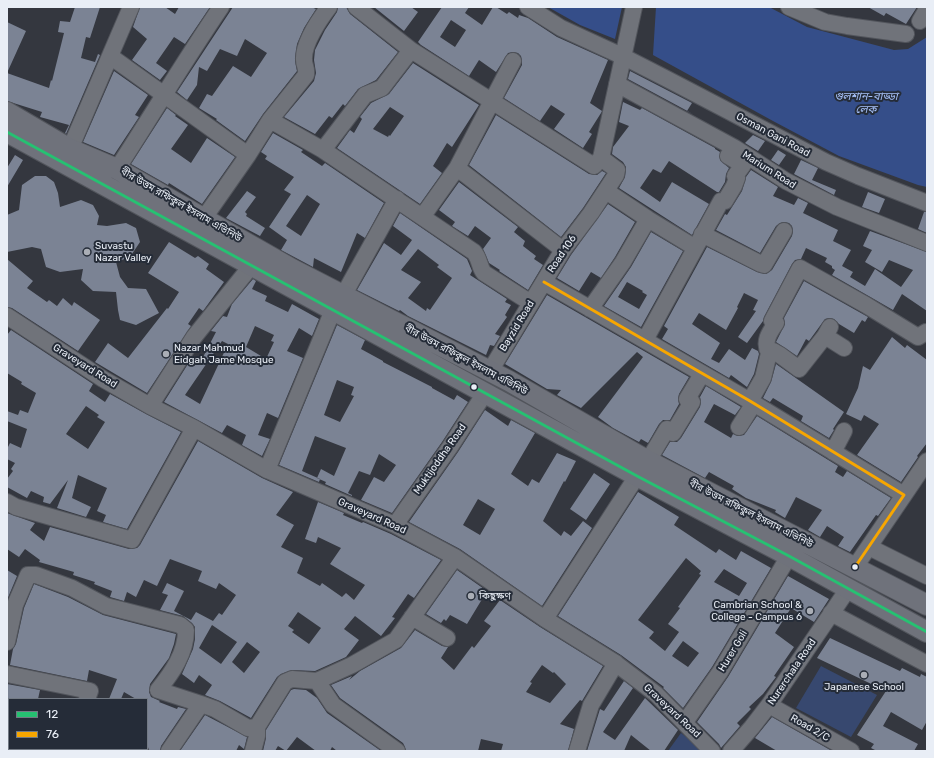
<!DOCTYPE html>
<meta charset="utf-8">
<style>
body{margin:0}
#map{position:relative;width:934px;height:758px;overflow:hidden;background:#34373f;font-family:Rubik,sans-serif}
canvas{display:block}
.frame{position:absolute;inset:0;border:8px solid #e9eef6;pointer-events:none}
.legend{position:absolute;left:8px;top:698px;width:140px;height:52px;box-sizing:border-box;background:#252c38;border:1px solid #737a84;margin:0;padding:5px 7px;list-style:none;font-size:12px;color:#e9eef6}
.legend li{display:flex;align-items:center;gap:8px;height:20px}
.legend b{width:20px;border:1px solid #737a84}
</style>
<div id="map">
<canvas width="934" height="758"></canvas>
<div class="frame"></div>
<ul class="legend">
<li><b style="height:5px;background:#26c172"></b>12</li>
<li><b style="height:5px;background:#f7a600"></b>76</li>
</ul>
</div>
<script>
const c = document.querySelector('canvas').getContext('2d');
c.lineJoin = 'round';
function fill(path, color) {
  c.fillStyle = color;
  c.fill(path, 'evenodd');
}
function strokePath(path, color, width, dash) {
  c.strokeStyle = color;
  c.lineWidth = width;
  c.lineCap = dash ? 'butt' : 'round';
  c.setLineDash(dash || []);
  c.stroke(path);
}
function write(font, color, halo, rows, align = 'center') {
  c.font = font + ' Rubik,"Noto Sans Bengali",sans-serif';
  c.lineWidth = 4;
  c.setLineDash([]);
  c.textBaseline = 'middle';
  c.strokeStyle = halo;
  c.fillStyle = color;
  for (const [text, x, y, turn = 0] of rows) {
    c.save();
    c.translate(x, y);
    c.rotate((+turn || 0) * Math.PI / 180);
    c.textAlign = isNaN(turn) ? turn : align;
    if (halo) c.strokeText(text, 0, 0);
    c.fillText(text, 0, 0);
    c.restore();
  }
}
fill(new Path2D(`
 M821 666 877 695 851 737 796 708Z
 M681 733 704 751H668Z`), '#37486f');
fill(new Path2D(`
 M548 7H622L615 39 580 25Z
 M656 7H769L807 27 894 50 908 49 927 37V187L918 185 839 156 773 121 653 55Z`), '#354e89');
fill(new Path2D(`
 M75 7H100L90 38 86 37 81 58 95 62 98 54 100 55 66 134 65 133 69 125 40 117 42 112 7 101V73L49 88 51 80 52 81 64 33 58 32 60 21 70 22Z
 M140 7H165L175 14 179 7H210L185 44 174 37 156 63 167 71 160 80 132 60 147 39 133 27Z
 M233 7H311L316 9 304 28 297 44 295 60 297 71 263 114 245 141 216 120 217 119 199 108 207 94 212 96 233 66 251 77 267 53 245 39 237 56 220 49 207 71 199 67 197 85 187 100 177 92Z
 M338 7H346L350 14 398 52 376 80 358 89 345 106 343 104 332 118 329 116 315 134 284 117 314 81 316 73 314 60 315 50 325 30 337 12Z
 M374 7H411L418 12 404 31Z
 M442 7H469L465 13 482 25 493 7H496L507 14 509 12 518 18 519 15 528 18 557 37 608 60 590 103 602 111 601 113 589 132 592 134 583 148 554 129 565 114 551 105 540 121 504 98 522 65V61L521 56 518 53 513 52 508 53 496 72 479 60 469 76 421 45 418 42ZM451 20 466 30 455 47 440 37Z
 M868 7H917L906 24 886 13 884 16Z
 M7 22 26 31 7 73Z
 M413 63 479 105 452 147 447 143 433 166 442 173 420 204 337 148 350 130 354 133 362 119 360 117 371 103 389 94ZM390 107 404 116 390 136 389 135 388 137 373 129Z
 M114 71 148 95 135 115 139 117 114 155 83 142Z
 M630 71 692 103 687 111 693 114 628 79Z
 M623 102 640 110 642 108 715 148V149L720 152V160L729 168 726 174 725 182 719 192H717L669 161 661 173 653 169 640 188 660 202 672 182 709 204 692 235 619 188 625 177 626 167 623 162 612 154 613 147 629 126 619 122Z
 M167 108 176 115 175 116 188 125 171 149 191 163 207 138 235 157 202 204 169 183 168 185 131 164Z
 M496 115 589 174 597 175 602 171 606 173 583 208 561 237 469 165Z
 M273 133 303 150 301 152 322 166 325 163 384 203 365 238 357 233 341 272 314 258 313 267 281 250 287 240 269 227 291 194 284 190 294 177 265 159 267 156 261 152ZM307 195 320 204 301 236 286 226Z
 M753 135 765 141 758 151 745 143Z
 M778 150 786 155 779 165 771 160Z
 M15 155 23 160 7 187V168Z
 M801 160 818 168 812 180 836 190 834 195 794 174Z
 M751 170 778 187 773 196 794 205 798 198 808 203 803 213 838 230 833 241 851 250 842 266 853 272 850 277 865 286 875 269 901 287 913 270 889 260 882 272 865 262 872 250 863 246 870 231 927 252V311L902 294 893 310 832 275 835 270 832 268V266L825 262 827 258 806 248 801 259 795 260 792 264 764 317 763 321 747 343 738 337 756 311 753 310 758 300 744 293 737 307 738 308 726 330 699 313 692 324 720 343 711 359 719 363 729 349 745 360 752 348 758 351 759 354 754 374 747 387 731 375 729 378 662 339 668 329 664 326 707 247 757 272 766 274 772 270 792 236 793 231 792 226 789 223 784 222 780 223 776 226 760 253 716 230 725 214 727 215 742 191 746 177Z
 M35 176H46L54 182 58 193 60 207 81 200 93 205 99 216 97 225 107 226 126 223 136 228 140 242 130 257 116 262 120 277 128 288 146 289 159 313 136 325 120 320 118 310 116 292 93 291 81 280 83 269 60 272 46 267 41 249 32 247 7 252V215L19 210 22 185Z
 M459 182 518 227 514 232 525 241 523 246 536 256 534 259 543 265 528 290 499 271 500 270 489 263 483 249 491 238 475 226 468 236 452 226 455 222 439 210Z
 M247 191 256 197 245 212 247 214 246 216 265 228 260 236 226 218Z
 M868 192 885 199 879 213 862 207Z
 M608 204 635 222 615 257 601 278 591 272 579 291 557 278 571 255Z
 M924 212H927V233L918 229Z
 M400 213 467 259 472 271 470 275 507 299 505 302 511 305 505 315 507 317 495 334 500 336 494 346 490 345 486 355 408 316 400 310 399 311 357 290 384 243 401 255 412 240 393 226ZM418 249 439 265 437 267 452 278 430 310 427 308 426 311 408 298 421 282 401 270Z
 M651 232 683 251 641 327 604 306 631 267ZM627 282 643 291 642 292 647 295 639 309 618 297Z
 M169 242 195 258 198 256 209 264 206 269 224 282 203 311 199 308 188 324 191 326 147 393 95 362 108 343 128 358 167 308 168 309 179 292 148 273Z
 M7 259 33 281 27 288 47 302 49 300 57 306 63 298 72 306 74 302 100 320 78 351 12 308 7 307Z
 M253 279 256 281 252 289 267 296 265 301 288 312 292 304 319 319 312 336 299 328 287 351 303 358 278 418 267 413 258 435 270 439 262 456 242 445 246 435 227 425 222 433 164 402 193 356 201 361 216 332 211 331 223 316 227 317 232 304ZM255 326 274 335 271 341 274 342 266 359 246 347ZM222 341 228 344 200 404 185 395Z
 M804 281 868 317 865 322 862 320 854 333 839 324 834 319 829 318 825 319 809 341 806 339 797 356 776 342 785 324 784 318Z
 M547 295 689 377 679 394 678 399 679 404 670 420H663L659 424 648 443 641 439 639 442 613 428 598 417 643 357 637 352 581 408 557 395 561 390 547 389 505 364Z
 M337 325 365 340 361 349 383 361V362L432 387V388L454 400 457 395 468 402 442 442 392 513 361 500 374 477 384 482 396 465 379 454 370 475 359 471 348 493 352 495V496L325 484 326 482 317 478 321 469 334 476 346 448 315 436 302 471 320 479 319 482 279 465ZM337 380 354 387 351 395 354 396 340 422 324 415Z
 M11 330 93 384 89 391 105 402 110 394 146 414 181 432 127 529 103 522 106 515 97 511 107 488 78 475 72 498 91 507 86 517 57 508 68 480 50 504 43 502 44 497 31 491 27 498 7 487V479L13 471 11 469 15 463 7 459V449L10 443 21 448 27 429 7 421V411L18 415 20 410 28 413 36 393 21 384 22 382 7 373V335ZM86 406 99 415 97 417 105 422 88 449 66 434Z
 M892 337 905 348 907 345 927 360V443L917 456 918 457 901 482 857 455 879 424 864 415 861 421 846 414 858 388 863 366 870 370Z
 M776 364 844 412 833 429 834 430 829 438 801 421 803 416 773 398 770 402 763 398 771 382Z
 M706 386 741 407 735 415 714 404 704 422 731 438 733 434 738 436 744 435 757 416 838 466 835 472 843 477 847 471 891 498 878 516 876 515 850 552 838 546 844 537 827 526 820 537 808 530 822 510 796 497 785 518 775 512 776 510 746 498 732 489 734 486 709 472 705 478 662 455 670 442H677L681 438 700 407 701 402 700 397Z
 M485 410 508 426 511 420 535 433 511 474 528 486 532 479 539 483 557 453 576 461 565 482 564 481 543 521 561 536 564 531 571 536 583 521 592 528 542 606 460 549 409 522 458 452ZM478 499 495 509 480 535 463 525Z
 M198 441 262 478 293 492 276 515 294 525 281 547 303 558 297 573 320 586 322 583 342 597 346 593 354 600 365 585 330 564 341 548 318 537 316 543 305 539 318 502 344 513 343 515 362 523 363 522 391 534 441 560 414 598 408 594 392 617 395 618 381 636 355 616 344 629 359 640 346 657 315 671 292 670 281 674 277 677 251 718 220 701 205 695 212 685 199 675 194 683 182 674 193 649 195 639V627L192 623 183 616 160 610 168 595 162 593 167 583 184 591 174 611 191 620 196 612 213 621 219 613 222 615 236 595 219 583 216 589 198 581 202 571 170 559 157 586 144 580 136 597 127 592 124 601 110 597 112 591 94 584 95 582 73 575 74 572 39 562 40 560 25 549 19 557 7 549V513L35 523 30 530 44 541 50 527 129 549 137 548 140 545ZM298 612 321 628 309 644 292 632 294 630 288 626ZM212 625 237 642 221 664 199 648ZM247 642 260 652 244 673 232 662Z
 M594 473 610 484 586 520 570 509Z
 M638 492 679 517 674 525 716 553 719 549 736 560 741 551 771 568 712 667 683 708 663 688 664 687 621 655 558 616ZM686 558 701 571 699 574 701 575 678 607 680 608 668 624 679 632 665 651 649 638 654 632 638 620ZM724 569 747 583 739 596 714 582ZM683 641 699 653 688 667 672 656Z
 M7 570 17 576 7 600Z
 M457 570 487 591 467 624 450 615 446 621 444 619 441 623 426 614Z
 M788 576 829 599 814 622 791 608 775 633 794 647 774 676 776 677 763 694 749 707 751 709 737 723 740 726 721 748 719 744 697 722 728 677Z
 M34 584 68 597 103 615 176 634 174 644 169 658 150 684 149 692 151 697 160 701 159 702 177 709 178 707 186 709 161 746 160 751H149L147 745V699H136L124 692 121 699H109L117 679 89 670 87 681 10 665 13 649 16 644 24 608Z
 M500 600 540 627 603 666 582 701 580 700 560 724 574 729 568 751H501L503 744 481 739 478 751H406L405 747 403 743 340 698 331 685 352 676 349 680 360 671 401 648 415 630 442 646 448 647 441 658 454 670 472 646 474 648 491 626 484 621ZM542 665 553 673 554 672 566 684 550 703 526 692 532 683 530 682Z
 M830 638 900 671 902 668 920 677 921 674 927 677V721L922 730 891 712 883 726 918 744 914 751H877L871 748 874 744 857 735 886 691 817 658Z
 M624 681 633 688 603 732 615 740 645 698 678 730 664 751H651L631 735 624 751H587L600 709 604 711Z
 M7 684 40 690 38 699H7Z
 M294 689 306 690 317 698 327 713 381 751H337L332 747 330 751H316L297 737 286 751 278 746 275 751H263L266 738V730L291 690Z
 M205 715 247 737 244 749 239 745 236 751H180Z
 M772 717 832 751H777L755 738Z`), '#7b8394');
const minor = new Path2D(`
 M356 7 411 50 594 166 601 158 634 7
 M528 7 561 28 624 57 667 79 826 162 858 176 927 203
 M789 7 825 22 847 26 906 34
 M920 21 927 9
 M110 56 248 155
 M617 84 735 148 786 181 837 207 927 243
 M270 120 306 75C307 67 304 66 304 60 303 44 319 20 329 7
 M70 149 131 7
 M323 150 365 95 382 88 411 50
 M457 168 563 250
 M117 169C152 115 185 60 221 7
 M606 191 648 219 694 247
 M422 217 457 168 513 61
 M204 218 248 155 270 120 323 150 474 252C480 259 479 267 484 273L531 303
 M702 234 761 264 764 265 784 231
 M544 282 750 401 904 495 855 567
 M343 296 397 199
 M590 309 623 262 648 219
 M7 316 103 379 150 406 194 428 267 470 395 525 455 557 545 619 614 662 656 694 712 751
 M830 327 825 336 799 369 780 355 773 351 769 353C763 342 769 333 776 323L772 321 800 268 866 305 918 337 926 332H927
 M825 336 844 348
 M645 340 721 201H725L734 186 737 178 735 176 743 165 728 156 730 154
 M490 371 563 250 591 213 616 175 617 170 601 158
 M750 401 763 378 769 353
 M150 406 194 337 252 265
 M739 427 754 403
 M833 452 844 431
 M648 461 667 429 673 433 692 402 687 399 702 374
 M267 470 333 310
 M904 495 927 461
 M7 502 16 507 132 540 194 428
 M395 525 450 447 485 393
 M869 547 927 576
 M831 613 927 664
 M412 617 447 638
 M545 619 637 476
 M7 642 15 605 28 575H36L72 588 106 606 180 625 186 630C186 653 172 673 158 690L201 704
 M7 674 90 691 87 699
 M317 681 333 705 397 751
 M769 705 851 751
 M685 722 720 672 789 556
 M7 744 9 745
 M26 749 36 751
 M133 749 140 751
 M72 751 73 749
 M98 751 114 749
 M169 751 201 704 215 709 248 728 257 727 285 682 292 679 317 681 352 665 396 640 455 557
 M253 751 257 736V727
 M577 751 591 705 616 663
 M731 751 752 727 769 705 848 589`);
const major = new Path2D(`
 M7 112 70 149 117 169 292 269 509 381 648 461 927 605
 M7 132 637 476 789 556 927 632`);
strokePath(minor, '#52555c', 18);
strokePath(major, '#52555c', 22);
strokePath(minor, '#70737a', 16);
strokePath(major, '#6f727b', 20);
strokePath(new Path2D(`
 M7 132 637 476 789 556 927 632`), '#26c172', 3);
strokePath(new Path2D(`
 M544 282 750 401 904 495 855 567`), '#f7a600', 3);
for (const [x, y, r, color] of [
 [87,252,4,"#aaaeb6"],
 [166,354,4,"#aaaeb6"],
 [474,387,3.5,"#e9eef6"],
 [855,567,3.5,"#e9eef6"],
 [471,596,4,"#aaaeb6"],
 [810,611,4,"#aaaeb6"],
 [864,675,4,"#aaaeb6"]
]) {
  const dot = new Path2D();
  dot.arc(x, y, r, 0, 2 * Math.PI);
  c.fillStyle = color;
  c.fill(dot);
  strokePath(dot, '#252c38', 1.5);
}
write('10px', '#e9eef6', '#252c38', [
 ["Osman Gani Road",773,135,28],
 ["Marium Road",769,170,32],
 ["বীর উত্তম রফিকুল ইসলাম এভিনিউ",181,205,30],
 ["Road 106",562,254,-56],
 ["Bayzid Road",517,326,-59],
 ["বীর উত্তম রফিকুল ইসলাম এভিনিউ",466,360,28],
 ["Graveyard Road",85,366,32],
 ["Muktijoddha Road",440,459,-55],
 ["বীর উত্তম রফিকুল ইসলাম এভিনিউ",751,514,27],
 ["Graveyard Road",372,516,24],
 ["Hurer Goli",733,651,-59],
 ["Nurerchala Road",792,672,-56],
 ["Graveyard Road",672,711,43],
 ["Road 2/C",810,728,30]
]);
write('10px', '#e9eef6', '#252c38', [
 ["Suvastu",95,246],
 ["Nazar Valley",95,258],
 ["Nazar Mahmud",174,348],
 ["Eidgah Jame Mosque",174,360],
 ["কিছুক্ষণ",479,596],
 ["Cambrian School &",802,605,"right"],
 ["College - Campus 6",802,617,"right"],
 ["Japanese School",864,687,"center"]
], 'left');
write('italic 11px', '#a6c0f7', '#252c38', [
 ["গুলশান-বাড্ডা",866,97],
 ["লেক",866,110]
]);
</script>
